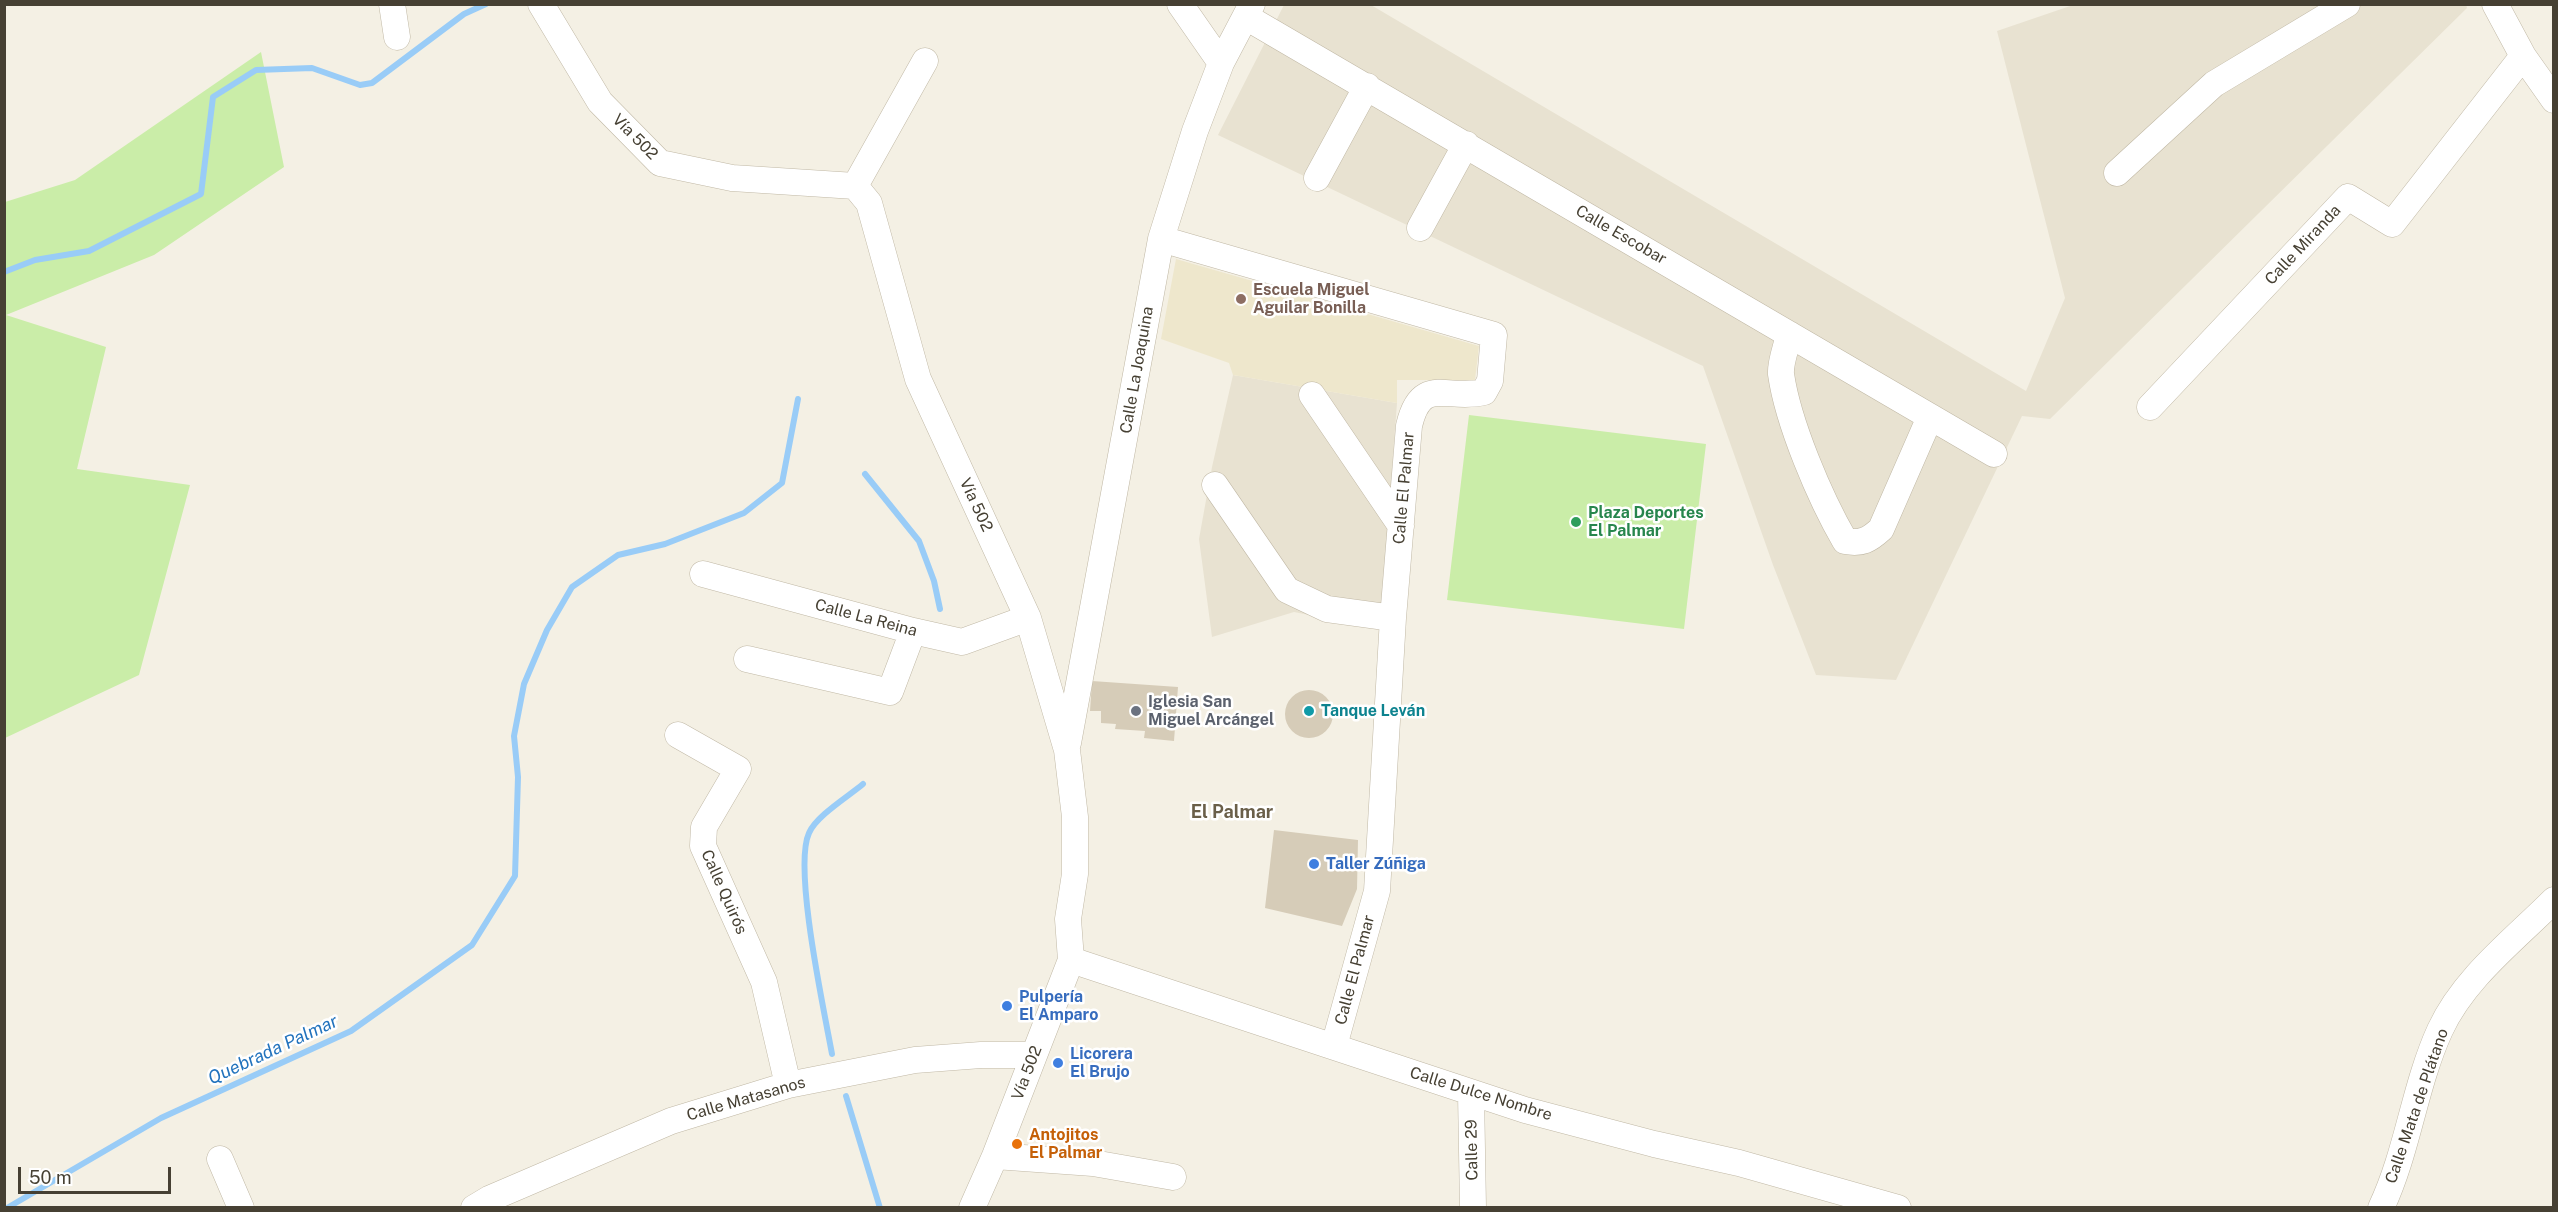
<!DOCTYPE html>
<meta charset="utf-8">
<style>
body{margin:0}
#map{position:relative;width:2558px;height:1212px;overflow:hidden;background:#f4f0e4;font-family:"Public Sans",sans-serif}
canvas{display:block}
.frame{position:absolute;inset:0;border:6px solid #464033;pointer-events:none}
.scale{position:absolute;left:18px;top:1167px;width:153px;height:27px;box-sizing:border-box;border:3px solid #464033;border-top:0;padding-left:8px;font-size:18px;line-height:21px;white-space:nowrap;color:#464033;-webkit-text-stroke:4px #fff;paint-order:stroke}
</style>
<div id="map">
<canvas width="2558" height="1212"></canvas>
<div class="frame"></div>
<div class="scale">50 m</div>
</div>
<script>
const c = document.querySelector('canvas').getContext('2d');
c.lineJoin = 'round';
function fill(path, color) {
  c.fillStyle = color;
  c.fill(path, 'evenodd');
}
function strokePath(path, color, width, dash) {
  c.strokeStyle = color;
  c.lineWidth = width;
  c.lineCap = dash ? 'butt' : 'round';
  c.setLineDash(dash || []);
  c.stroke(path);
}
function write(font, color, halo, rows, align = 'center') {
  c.font = font + ' "Public Sans",sans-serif';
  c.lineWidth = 5;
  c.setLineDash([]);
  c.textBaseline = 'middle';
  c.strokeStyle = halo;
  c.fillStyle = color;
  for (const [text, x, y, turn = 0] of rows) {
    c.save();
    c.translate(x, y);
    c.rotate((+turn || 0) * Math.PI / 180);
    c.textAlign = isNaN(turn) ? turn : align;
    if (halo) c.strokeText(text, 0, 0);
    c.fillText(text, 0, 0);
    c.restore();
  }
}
fill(new Path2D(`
 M2076 4H2466L2467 8 2050 419 2022 416 1896 680 1816 675 1773 565 1703 366 1218 135 1284 5H1371L2026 391 2065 298 1997 31Z
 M1233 375 1397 403 1380 629 1294 612 1212 637 1199 539 1212 467Z`), '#e8e2d1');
fill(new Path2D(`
 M1176 259 1479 346 1475 380H1397V403L1233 375 1229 363 1161 339Z`), '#eee7cc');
fill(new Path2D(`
 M261 52 284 167 154 255 6 315 106 347 77 469 190 485 139 675 5 738V202L75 180Z
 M1469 415 1706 444 1684 629 1447 600Z`), '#caeda8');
strokePath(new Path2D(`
 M4 272 35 260 89 251 201 194 213 97 256 70 312 68 360 85 372 83 464 14 486 4
 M865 474 919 541 934 581 940 609
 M832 1054C824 1010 793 868 809 833 816 816 849 796 863 784
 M846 1096 880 1208
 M7 1208 161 1118 351 1031 472 945 515 876 518 777 514 736 524 684 547 630 572 587 618 555 665 544 744 513 782 483 798 399`), '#99ccf7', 6);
fill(new Path2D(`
 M1092 681 1178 687 1174 741 1144 738 1145 731 1115 729 1116 724 1101 723V711H1090Z
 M1285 714a24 24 0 1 1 48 0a24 24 0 1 1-48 0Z
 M1274 830 1358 840 1357 889 1342 926 1265 908Z`), '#d6ccb8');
const minor = new Path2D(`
 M392 4 397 37
 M541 4 600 102 660 163 732 178 855 186 869 203 918 379 1028 618 1067 750 1075 817V874L1068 919 1071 960 995 1156 972 1208
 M1180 4 1221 63
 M2495 4 2523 56 2554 100
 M1246 17 1994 454
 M2117 173 2214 84 2347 4
 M1317 178 1367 86
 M855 186 925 61
 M1420 228 1466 144
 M1161 239 1494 335 1490 381 1484 392C1447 401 1421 374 1409 426L1393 618 1377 891 1334 1046
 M1789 334C1787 346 1780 362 1781 374 1788 423 1820 498 1845 541 1862 544 1869 540 1881 529L1930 417
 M1312 395 1401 526
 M2150 407 2348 197 2392 224 2523 56
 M1215 485 1287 590 1327 609 1393 618
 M703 574 913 631 962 642 1028 618
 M747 659 890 692 913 631
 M678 735 738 769 704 827 703 846 764 982 788 1085
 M1068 743 1161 239 1195 131 1221 63 1252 4
 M1071 960 1525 1110 1654 1144 1739 1163 1898 1208
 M1471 1093 1473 1208
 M995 1156 1093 1163 1173 1177
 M220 1159 241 1208
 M474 1208 489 1199 671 1121 788 1085 915 1060 981 1055H1034
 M2381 1208C2408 1151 2414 1087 2440 1030 2464 978 2514 940 2554 900`);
strokePath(minor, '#c0b8a5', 27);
strokePath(minor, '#fff', 26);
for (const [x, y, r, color] of [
 [1241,299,6,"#8d6e63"],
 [1576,522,6,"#2e9e5b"],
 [1136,711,6,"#6b7280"],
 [1309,711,6,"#0f9aa8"],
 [1314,864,6,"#3f7fe0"],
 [1007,1006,6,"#3f7fe0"],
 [1058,1063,6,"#3f7fe0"],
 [1017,1144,6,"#e8710a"]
]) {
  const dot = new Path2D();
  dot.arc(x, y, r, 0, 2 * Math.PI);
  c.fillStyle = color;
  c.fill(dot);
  strokePath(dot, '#fff', 2);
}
write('16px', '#464033', '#fff', [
 ["Vía 502",635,137,45],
 ["Calle Escobar",1621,235,30],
 ["Calle Miranda",2303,245,-47],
 ["Calle La Joaquina",1137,370,-80],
 ["Calle El Palmar",1404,488,-85],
 ["Vía 502",976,505,65],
 ["Calle La Reina",866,618,15],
 ["Calle Quirós",724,892,66],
 ["Calle El Palmar",1355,970,-75],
 ["Vía 502",1027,1073,-69],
 ["Calle Dulce Nombre",1481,1094,17],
 ["Calle Matasanos",746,1099,-16],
 ["Calle Mata de Plátano",2417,1106,-71],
 ["Calle 29",1472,1150,-91]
]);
write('bold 16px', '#785e54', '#fff', [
 ["Escuela Miguel",1253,290],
 ["Aguilar Bonilla",1253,308]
], 'left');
write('bold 16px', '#27864d', '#fff', [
 ["Plaza Deportes",1588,513],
 ["El Palmar",1588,531]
], 'left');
write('bold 16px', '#5b616d', '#fff', [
 ["Iglesia San",1148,702],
 ["Miguel Arcángel",1148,720]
], 'left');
write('bold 16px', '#0d838f', '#fff', [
 ["Tanque Leván",1321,711]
], 'left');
write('bold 16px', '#366cbe', '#fff', [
 ["Taller Zúñiga",1326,864],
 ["Pulpería",1019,997],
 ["El Amparo",1019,1015],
 ["Licorera",1070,1054],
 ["El Brujo",1070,1072]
], 'left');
write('bold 16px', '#c56008', '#fff', [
 ["Antojitos",1029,1135],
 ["El Palmar",1029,1153]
], 'left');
write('bold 18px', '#6a5f49', '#fff', [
 ["El Palmar",1232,812]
]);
write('italic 18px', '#2273bd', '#fff', [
 ["Quebrada Palmar",273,1050,-25]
]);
</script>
